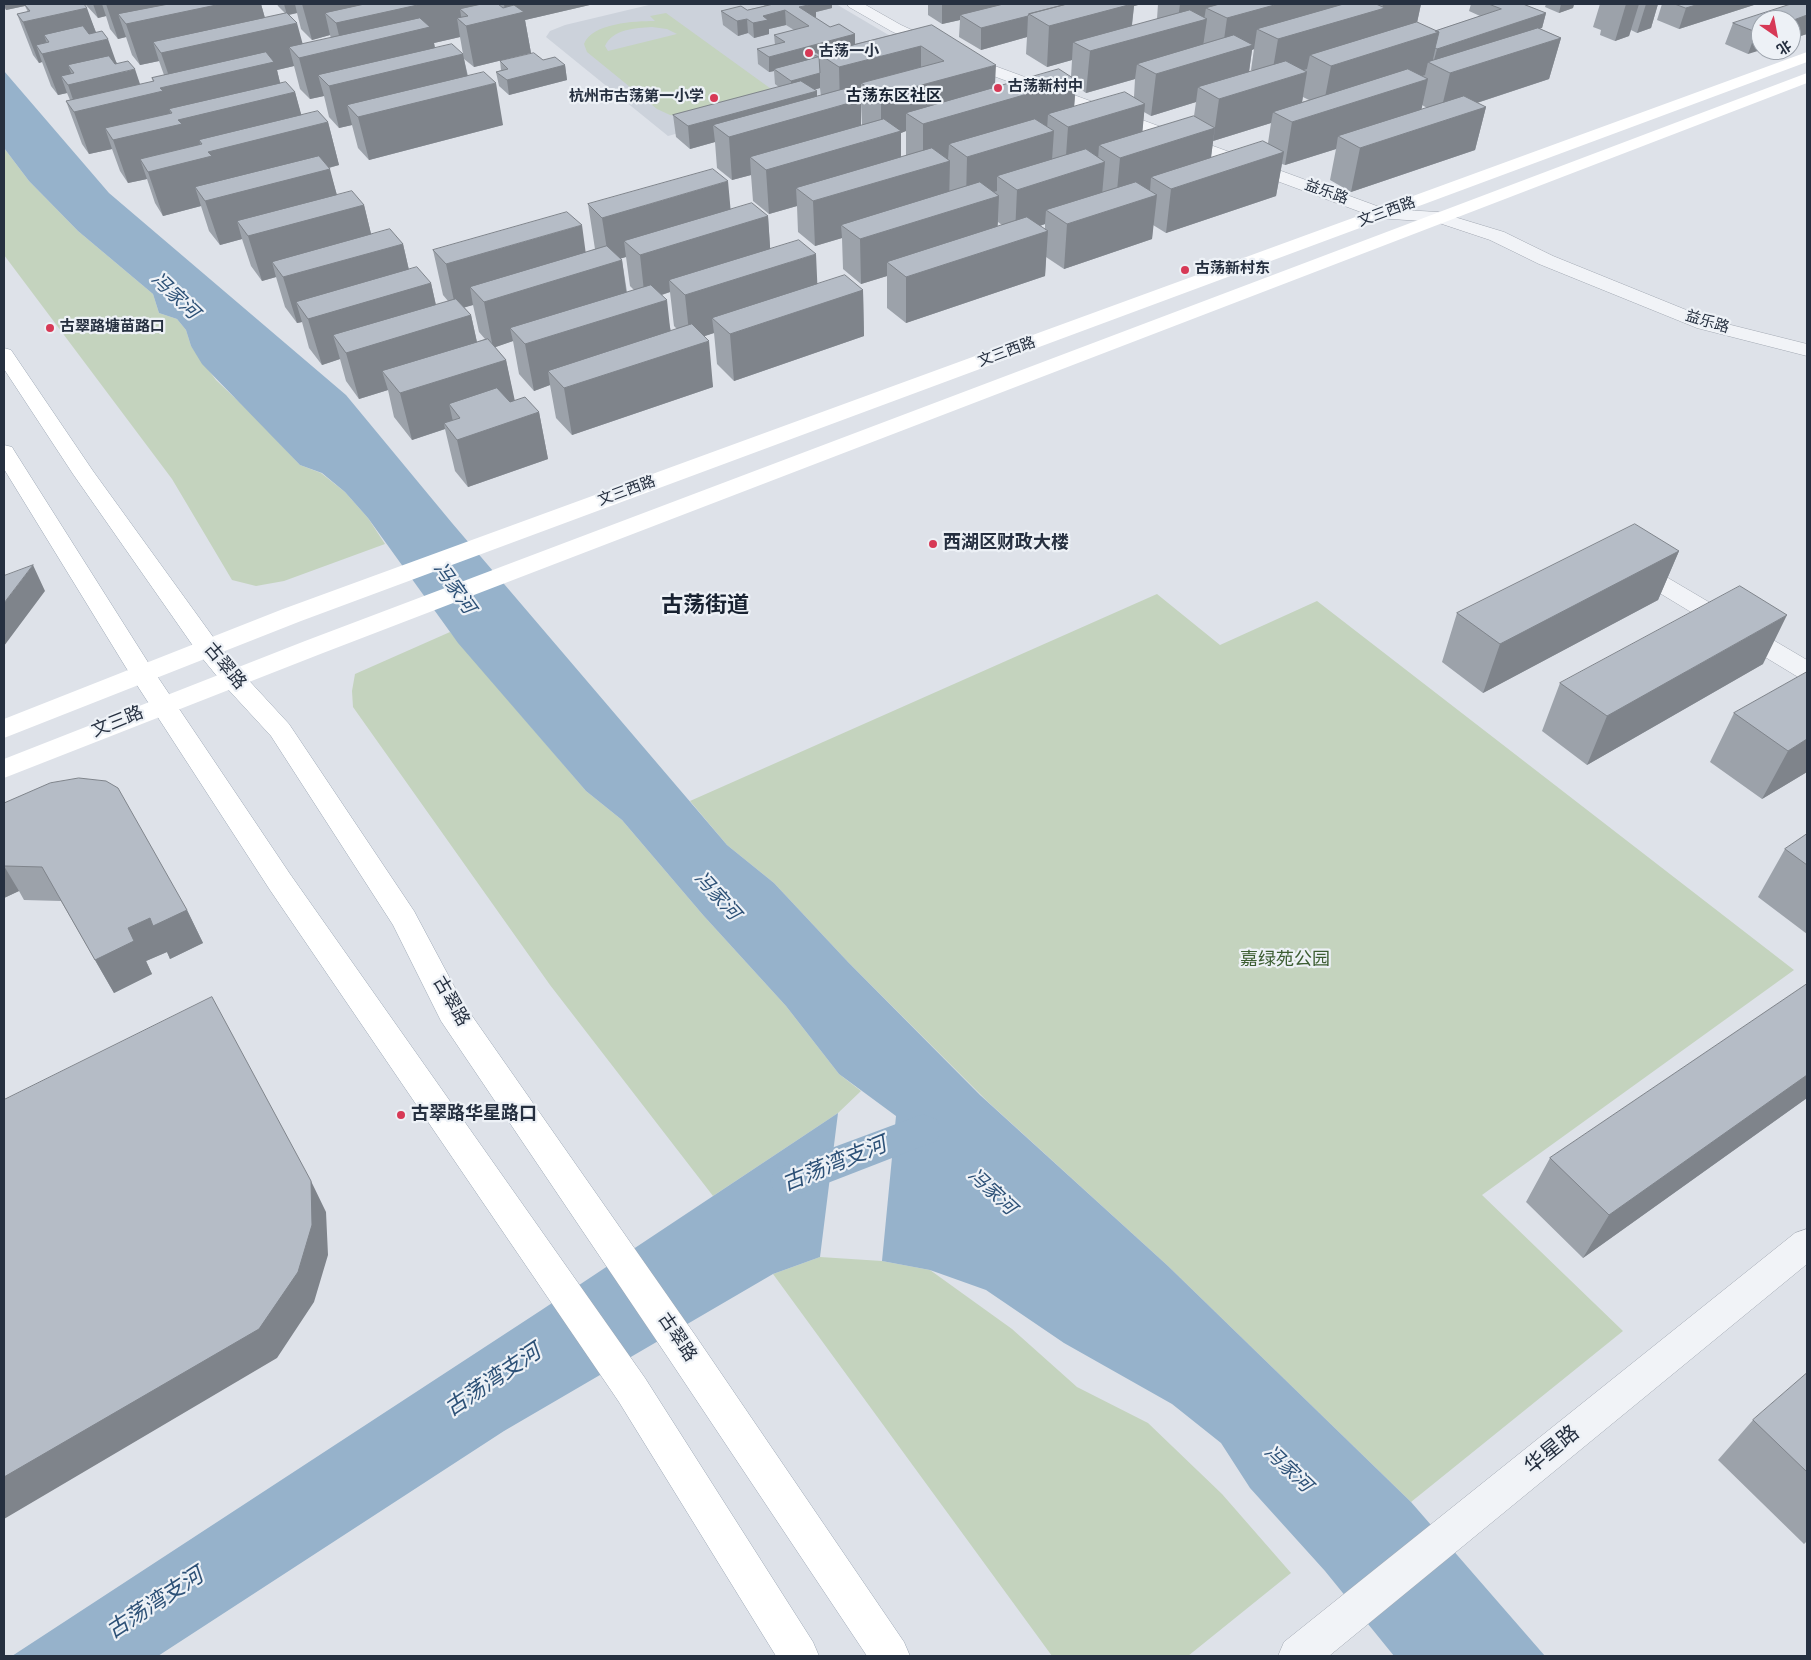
<!DOCTYPE html>
<meta charset="utf-8">
<style>
body{margin:0}
#map{position:relative;width:1811px;height:1660px;overflow:hidden;background:#dee2e9;font-family:"Source Sans 3","Noto Sans SC",sans-serif}
canvas{display:block}
.frame{position:absolute;inset:0;border:5px solid #263040;pointer-events:none}
.north{position:absolute;left:1751px;top:10px;width:50px;height:50px;box-sizing:border-box;background:#edf1f6;border:1px solid #9da4ad;border-radius:50%;rotate:147deg;font-size:14px;font-weight:700;line-height:20px;text-align:center;color:#263040}
.north::after{content:'';display:block;margin:auto;width:18px;height:22px;background:#d73956;clip-path:polygon(50% 0,100% 100%,50% 72%,0 100%)}
</style>
<div id="map">
<canvas width="1811" height="1660"></canvas>
<div class="frame"></div>
<div class="north">北</div>
</div>
<script>
const c = document.querySelector('canvas').getContext('2d');
c.lineJoin = 'round';
function fill(path, color) {
  c.fillStyle = color;
  c.fill(path, 'evenodd');
}
function strokePath(path, color, width, dash) {
  c.strokeStyle = color;
  c.lineWidth = width;
  c.lineCap = dash ? 'butt' : 'round';
  c.setLineDash(dash || []);
  c.stroke(path);
}
function write(font, color, halo, rows, align = 'center') {
  c.font = font + ' "Source Sans 3","Noto Sans SC",sans-serif';
  c.lineWidth = 4.5;
  c.setLineDash([]);
  c.textBaseline = 'middle';
  c.strokeStyle = halo;
  c.fillStyle = color;
  for (const [text, x, y, turn = 0] of rows) {
    c.save();
    c.translate(x, y);
    c.rotate((+turn || 0) * Math.PI / 180);
    c.textAlign = isNaN(turn) ? turn : align;
    if (halo) c.strokeText(text, 0, 0);
    c.fillText(text, 0, 0);
    c.restore();
  }
}
fill(new Path2D(`
 M653 4H836L892 37 944 60 668 136 546 37 550 31 565 25Z`), '#ccd2db');
fill(new Path2D(`
 M666 13 785 99 688 117 670 115 657 109 587 52 584 44C592 23 635 21 655 21L650 16ZM652 27 667 29 677 34 608 51 605 46C613 29 635 28 652 27Z
 M4 148 29 181 78 231 153 294 159 313 177 319 186 330 191 346 216 380 258 420 300 465 321 473 345 492 368 518 385 544 284 581 256 586 232 580 172 479 4 255Z
 M1157 594 1220 645 1317 601 1794 970 1482 1195 1623 1331 1411 1502 1168 1266 987 1101 848 962 774 883 727 845 690 801Z
 M450 632 586 791 622 820 703 915 786 1006 839 1074 861 1091 838 1113 713 1196 550 985 353 707 352 691 355 674Z
 M820 1257 882 1261 930 1270 1012 1329 1077 1387 1148 1423 1222 1494 1291 1573 1188 1656H1052L773 1274Z`), '#c4d3be');
fill(new Path2D(`
 M4 71 109 193 346 395 452 523 727 845 774 883 848 962 980 1095 1168 1266 1411 1502 1545 1656H1394L1325 1571 1250 1488 1221 1443 1172 1404 1064 1343 986 1290 930 1270 882 1261 896 1116 839 1074 786 1006 703 915 622 820 586 791 458 643 368 518 345 492 322 473 300 465 202 364 191 346 186 330 177 319 159 313 153 294 78 231 29 181 4 148Z
 M838 1113 820 1257 773 1274 504 1431 158 1656H12L540 1311Z`), '#96b2cb');
fill(new Path2D(`
 M923 1114 936 1119 942 1130 936 1141 789 1198 775 1193 770 1181 775 1169Z`), '#96b2cb');
const tertiary = new Path2D(`
 M847 4H864L901 25 973 58 1385 209 1438 212 1504 232 1553 256 1711 320 1807 344V356L1697 328 1539 264 1490 240 1436 222 1377 218 961 64 891 31 849 7Z
 M1633 560 1641 562 1807 660V679L1798 677 1625 572 1621 567 1625 562Z
 M1807 1229V1264L1329 1656H1278L1284 1642 1795 1233Z`);
const primary = new Path2D(`
 M4 348 11 350 93 471 216 641 243 674 289 724 414 911 463 1003 695 1335 904 1642 910 1656H867L669 1359 441 1021 393 925 271 736 225 686 198 653 73 474 4 369Z
 M4 445 12 447 15 452 151 667 290 874 645 1378 813 1642 819 1656H776L619 1402 270 890 133 679 4 469Z`);
strokePath(tertiary, '#a3a9b3', 1);
strokePath(primary, '#9ca7b5', 1);
fill(tertiary, '#f1f3f7');
fill(new Path2D(`
 M1807 52V62L301 621 4 738V719L283 609Z
 M1807 73V83L323 653 4 778V759L305 641Z`), '#fff');
fill(primary, '#fff');
fill(new Path2D(`
 M4 4H84L96 32 117 63 140 85 153 82 152 78 164 75 159 61 140 65 132 55 126 37 118 39 110 29 106 16 98 18 85 4H261L265 18 285 13 278 6 277 4H594L525 20 531 53 474 67 464 59 468 76 503 125 369 160 358 148 352 125 339 128 329 117 324 96 310 99 300 89 294 66 277 70 280 83 295 92 301 115 328 122 339 165 329 168 337 195 364 205 371 234 403 244 409 270 431 283 436 305 448 301 443 295 433 250 586 252 595 249 588 204 731 209 768 216 770 248 818 284 863 290 864 336 734 381 717 364 714 333 704 336 713 387 572 435 556 418 550 385 534 391 519 374 513 341 495 347 506 360 514 400 539 412 548 459 468 487 455 471 445 429 412 440 394 417 388 390 359 399 346 381 340 359 322 365 309 348 302 322 297 323 285 307 276 277 262 281 251 266 242 239 220 245 209 231 201 206 163 216 155 203 147 179 128 183 120 171 112 149 89 154 82 144 66 101 70 100 67 93 58 95 51 86 42 62 39 63 33 55 17 14 28 12 25 6 6 10 4 7ZM297 13 301 29 312 40 330 35 331 38 302 44 289 15ZM460 37 463 54 435 48 434 43ZM626 257 630 286 634 290 627 292 622 260 621 258ZM670 292 674 326 677 329 671 331 662 295ZM473 305 479 332 485 339 477 342 471 315 464 307Z
 M762 4H832V8L816 12V17L815 18 830 27 855 34V44L932 25 995 88 1071 77 1072 60 1047 67 1026 54 1027 37 981 50 959 37 960 20 942 24 928 15V4H1142L1134 6 1132 26 1157 19 1158 4H1421L1417 22 1435 31 1480 16 1469 11 1471 4H1523L1546 13 1542 28H1539L1561 38 1549 79 1477 103 1486 107 1475 150 1351 192 1330 180 1336 149 1285 165 1282 164 1276 196 1166 233 1153 225 1152 239 1064 269 1046 257 1045 276 906 323 887 308V276L861 284 843 269 842 238 815 246 798 232 797 206 769 214 753 201 751 175 732 180 717 168 715 142 690 149 676 137 673 115 779 87 775 84 774 71 769 72 758 64 757 49 775 45 774 35 794 30 786 25 769 29V34L754 38 748 33 738 36 723 25 721 11 747 10 765 6ZM1254 49 1251 70 1253 71 1249 72 1252 50ZM1135 79 1134 97 1074 107 1076 86 1086 93ZM820 88 821 96 817 97 814 90ZM1303 97 1309 100 1302 102ZM1196 102 1194 116 1142 132 1144 112 1151 116ZM861 103 862 125H863L861 126 860 104ZM1422 105 1427 108 1421 110ZM1271 123 1268 143 1211 158 1213 141ZM906 131V156L901 157V133ZM998 222 1002 225 997 227ZM1045 224V229L1040 226Z
 M1546 4H1574L1573 8 1559 13 1545 7Z
 M1600 4H1658L1651 28 1637 33 1631 30 1629 36 1615 41 1600 35 1601 30 1593 27Z
 M1662 4H1757L1679 29 1657 20Z
 M1807 4V34L1791 39V20L1748 54 1725 44 1733 23Z
 M543 60 565 65 567 80 509 95 499 86 496 72 501 70 500 61Z
 M1679 551 1658 600 1483 693 1442 662 1457 613Z
 M1763 664 1587 765 1542 731 1560 683Z
 M1807 672V772L1762 799 1710 762 1734 713Z
 M4 803 187 910 203 943 170 959 167 952 146 961 152 974 114 993 61 901 24 900 19 891 4 898Z
 M1807 834V934L1758 897 1785 849Z
 M1807 984V1098L1583 1258 1526 1202 1550 1158Z
 M1807 1373V1541L1804 1544 1718 1460 1753 1420Z`), '#9ca2aa');
fill(new Path2D(`
 M4 4H34L6 10Z
 M93 4H102L106 16 98 18Z
 M106 4H261L268 29 297 23 306 56 342 48 336 23 325 13 330 35 312 40 302 4H483L506 17 504 4H594L525 20 531 53 474 67 466 26 468 16 460 9 462 23 457 18 460 37 434 43 437 60 463 54 470 89 496 83 503 125 369 160 358 117 347 105 352 125 339 128 329 86 318 75 324 96 310 99 299 58 289 47 294 66 277 70 283 95 295 92 305 128 328 122 339 165 224 195 330 169 341 211 364 205 375 250 272 262 276 277 262 281 248 236 237 221 242 239 220 245 205 201 195 187 201 206 163 216 148 172 140 159 147 179 128 183 113 140 105 128 112 149 89 154 74 112 77 111 68 85 61 76 67 93 58 95 42 54 36 45 42 62 39 63 23 22 87 8 99 41 108 39 120 73 135 69 144 96 160 88 172 85 161 53 153 42 159 61 140 65 126 24 118 14 126 37 118 39ZM44 35 49 42 50 52ZM68 65 74 73 75 83ZM169 109 172 113 175 126ZM199 140 202 144 205 158Z
 M284 4H295L297 13 287 15Z
 M813 4H832V8L816 12V17L801 21 799 7Z
 M942 4H1020L960 15V20L942 24Z
 M1110 4H1142L1134 6 1130 40 1177 27 1180 4H1360L1382 8 1383 4H1421L1417 23 1310 55 1307 69 1271 80 1278 39 1257 29 1254 49 1252 50 1247 86 1198 87 1196 102 1151 116 1156 74 1222 54 1227 18 1206 8 1204 20 1207 19 1201 60 1137 64 1135 79 1086 93 1090 51 1073 42 1072 60 1047 67 1049 26Z
 M1561 4H1574L1573 8 1559 13Z
 M1626 4H1639L1629 36 1615 41Z
 M1646 4H1658L1651 28 1637 33Z
 M1699 4H1757L1679 29 1686 8Z
 M785 10 786 25 769 29V34L754 38 753 23 763 16Z
 M1546 13 1542 28 1433 64 1437 49Z
 M1807 15V34L1791 39V21Z
 M1028 16 1027 37 981 50V28Z
 M747 19 748 33 738 36 737 21Z
 M1761 31V50L1748 54 1756 32Z
 M1439 32 1432 64 1428 62 1425 75 1323 108 1331 66Z
 M855 34V49L819 54 810 53V61L774 69V71L769 72V57Z
 M1561 38 1549 79 1440 115 1450 73Z
 M921 46V85L996 65 994 103 1076 80 1073 122 1048 114 1047 130 949 144 948 159 923 167V124L906 113V131L901 133V174L796 188 797 206 769 214 766 170 750 157 751 175 732 180 729 137 713 125 715 142 690 149 688 126 817 91V112L840 106 839 67ZM861 83 881 96V137L861 143Z
 M565 65 567 80 509 95 507 80Z
 M1307 72 1300 114 1273 112 1271 123 1213 141 1219 99Z
 M820 73V88L791 96V81Z
 M1428 79 1419 121 1338 136 1336 149 1285 165 1292 122Z
 M1145 104 1141 147 1099 145 1098 160 1065 170 1068 127Z
 M1486 107 1475 150 1351 192 1360 148Z
 M1215 128 1209 171 1151 177 1150 191 1116 202 1120 158Z
 M1054 131 1051 174 997 176V191L966 200 967 157Z
 M1284 152 1276 196 1166 233 1171 189Z
 M950 161 949 204 841 225 842 238 815 246 813 201Z
 M1105 162 1101 206 1046 210 1045 224 1015 234 1017 190Z
 M728 181 732 225 624 241 626 257 609 262 602 218Z
 M1157 195 1152 239 1064 269 1067 224Z
 M999 196 997 240 887 262V276L861 284 860 239Z
 M768 216 771 261 669 280 670 292 645 300 640 255Z
 M582 225 588 270 470 287 473 305 456 310 446 264Z
 M1048 231 1045 276 906 323V277Z
 M403 244 413 288 431 283 440 324 471 315 481 361 382 371 388 390 359 399 346 353 333 335 340 359 322 365 308 319 296 302 302 322 297 323 283 277Z
 M816 254 818 299 712 318 714 333 690 341 685 295Z
 M622 260 628 305 510 328 513 341 493 348 484 302Z
 M863 290 864 336 734 381 730 334Z
 M667 300 672 346 548 371 550 385 534 391 525 344Z
 M709 341 713 387 572 435 564 388Z
 M506 360 516 406 460 418 449 404 454 426 444 423 445 429 412 440 400 393Z
 M539 412 548 459 468 487 457 440Z
 M1679 551 1658 600 1483 693 1500 644Z
 M33 565 45 591 4 646V603Z
 M1787 615 1763 664 1587 765 1607 716Z
 M1807 739V772L1762 799 1788 751Z
 M4 866 19 891 4 898Z
 M187 910 203 943 170 959 167 952 146 961 152 974 114 993 95 960 128 928 150 918Z
 M1807 1075V1098L1583 1258 1609 1215Z
 M311 1181 326 1212 328 1255 314 1302 277 1358 4 1519V1477Z`), '#7f848b');
const building = new Path2D(`
 M30 4H84L87 8 23 22 17 14 30 11 25 5Z
 M169 4H221L126 24 118 14Z
 M365 4H422L336 23 325 13Z
 M482 4H498L503 8 514 5 524 12 466 26 457 18 468 16 460 9Z
 M774 4H813L799 7 830 27 839 24 855 34 769 57 757 49 785 42 774 35 809 26 785 10 763 16 768 20 753 23 747 19 737 21 721 11 741 6 747 10Z
 M1004 4H1067L1029 14 1028 16 981 28 960 15Z
 M1067 4H1132L1049 26 1029 14Z
 M1220 4H1278L1227 18 1206 8Z
 M1344 4H1376L1385 8 1278 39 1257 29Z
 M1489 4H1523L1546 13 1437 49 1435 48 1439 32 1435 31 1501 9Z
 M1675 4H1699L1686 8Z
 M1791 4H1807V15L1791 21 1761 20V31L1756 32 1733 23Z
 M1190 10 1207 19 1090 51 1073 42Z
 M287 13 297 23 161 53 153 42Z
 M420 18 430 27 299 58 289 47Z
 M1417 22 1439 32 1331 66 1310 55Z
 M932 25 996 65 881 96 861 83 944 61 921 46 839 67 819 54Z
 M83 26 89 34 102 31 108 39 42 54 36 45 49 42 44 35Z
 M1538 28 1561 38 1450 73 1428 62Z
 M1234 35 1253 45 1156 74 1137 64Z
 M452 44 463 54 329 86 318 75Z
 M266 52 274 62 160 88 163 91 74 112 66 101 154 81 152 78Z
 M815 52 819 54V57L810 53Z
 M534 53 543 60 555 57 565 65 507 80 496 72 508 69 500 61Z
 M109 56 115 64 128 61 135 69 68 85 61 76 74 73 68 65Z
 M819 57 820 73 791 81 774 69Z
 M1286 61 1307 72 1219 99 1198 87Z
 M1059 69 1076 80 923 124 906 113Z
 M1408 69 1428 79 1292 122 1273 112Z
 M484 72 496 83 358 117 347 105Z
 M801 81 817 91 688 126 673 115Z
 M286 82 295 92 178 120 182 124 113 140 105 128 172 113 169 109Z
 M844 89 860 100 729 137 713 125Z
 M1125 92 1145 104 1068 127 1048 114Z
 M1464 96 1486 107 1360 148 1338 136Z
 M318 111 328 122 208 152 212 156 148 172 140 159 202 144 199 140Z
 M1194 116 1215 128 1120 158 1099 145Z
 M884 119 901 131 766 170 750 157Z
 M1035 119 1054 131 967 157 949 144Z
 M1263 141 1284 152 1171 189 1151 177Z
 M932 148 950 161 813 201 796 188Z
 M1086 149 1105 162 1017 190 997 176Z
 M319 156 330 169 205 201 195 187Z
 M713 169 728 181 602 218 588 204Z
 M980 182 999 196 860 239 841 225Z
 M1136 182 1157 195 1067 224 1046 210Z
 M352 191 364 205 248 236 237 221Z
 M752 203 768 216 640 255 624 241Z
 M567 212 582 225 446 264 433 250Z
 M1027 217 1048 231 906 277 887 262Z
 M390 229 403 244 283 277 272 262Z
 M799 240 816 254 685 295 669 280Z
 M607 246 622 260 484 302 470 287Z
 M417 267 431 283 308 319 296 302Z
 M845 275 863 290 730 334 712 318Z
 M651 285 667 300 525 344 510 328Z
 M456 299 471 315 346 353 333 335Z
 M692 324 709 341 564 388 548 371Z
 M488 339 506 360 400 393 382 371Z
 M497 388 510 402 525 397 539 412 457 440 444 423 460 418 449 404Z
 M1635 524 1679 551 1500 644 1457 613Z
 M33 565 4 603V576Z
 M1740 586 1787 615 1607 716 1560 683Z
 M1807 672V739L1788 751 1734 713Z
 M79 778 106 781 118 788 187 910 153 926 150 918 128 928 134 941 95 960 42 867 5 866 4 865V803L50 783Z
 M1807 834V865L1785 849Z
 M1807 984V1075L1609 1215 1550 1158Z
 M212 997 311 1181 312 1225 298 1272 259 1329 4 1477V1100Z
 M1807 1373V1472L1753 1420Z`);
fill(building, '#b5bcc6');
strokePath(building, '#7f848b', 1);
for (const [x, y, r, color] of [
 [809,53,5,"#d73956"],
 [998,88,5,"#d73956"],
 [714,98,5,"#d73956"],
 [1185,270,5,"#d73956"],
 [50,328,5,"#d73956"],
 [933,544,5,"#d73956"],
 [401,1115,5,"#d73956"]
]) {
  const dot = new Path2D();
  dot.arc(x, y, r, 0, 2 * Math.PI);
  c.fillStyle = color;
  c.fill(dot);
  strokePath(dot, '#edf1f6', 2);
}
write('bold 15px', '#263040', '#edf1f6', [
 ["古荡一小",819,53],
 ["古荡新村中",1008,88],
 ["杭州市古荡第一小学",704,98,"right"],
 ["古荡新村东",1195,270],
 ["古翠路塘苗路口",60,328]
], 'left');
write('15px', '#263040', '#edf1f6', [
 ["益乐路",1326,193,20],
 ["文三西路",1387,213,-20],
 ["益乐路",1707,323,17],
 ["文三西路",1007,353,-20],
 ["文三西路",627,492,-20]
]);
write('bold 16px', '#182231', '#edf1f6', [
 ["古荡东区社区",894,97]
]);
write('bold 18px', '#263040', '#edf1f6', [
 ["西湖区财政大楼",943,544],
 ["古翠路华星路口",411,1115]
], 'left');
write('18px', '#263040', '#edf1f6', [
 ["古翠路",224,667,50],
 ["文三路",118,723,-22],
 ["古翠路",450,1002,60],
 ["古翠路",676,1338,56]
]);
write('18px', '#3c5d32', '#edf1f6', [
 ["嘉绿苑公园",1285,961]
]);
write('italic 19px', '#2d5177', '#edf1f6', [
 ["冯家河",174,297,44],
 ["冯家河",453,589,55],
 ["冯家河",716,897,48],
 ["冯家河",991,1193,43],
 ["冯家河",1287,1470,44]
]);
write('21px', '#263040', '#edf1f6', [
 ["华星路",1553,1451,-39]
]);
write('bold 22px', '#182231', '#edf1f6', [
 ["古荡街道",705,607]
]);
write('italic 22px', '#2d5177', '#edf1f6', [
 ["古荡湾支河",835,1166,-22],
 ["古荡湾支河",494,1382,-34],
 ["古荡湾支河",156,1605,-33]
]);
</script>
